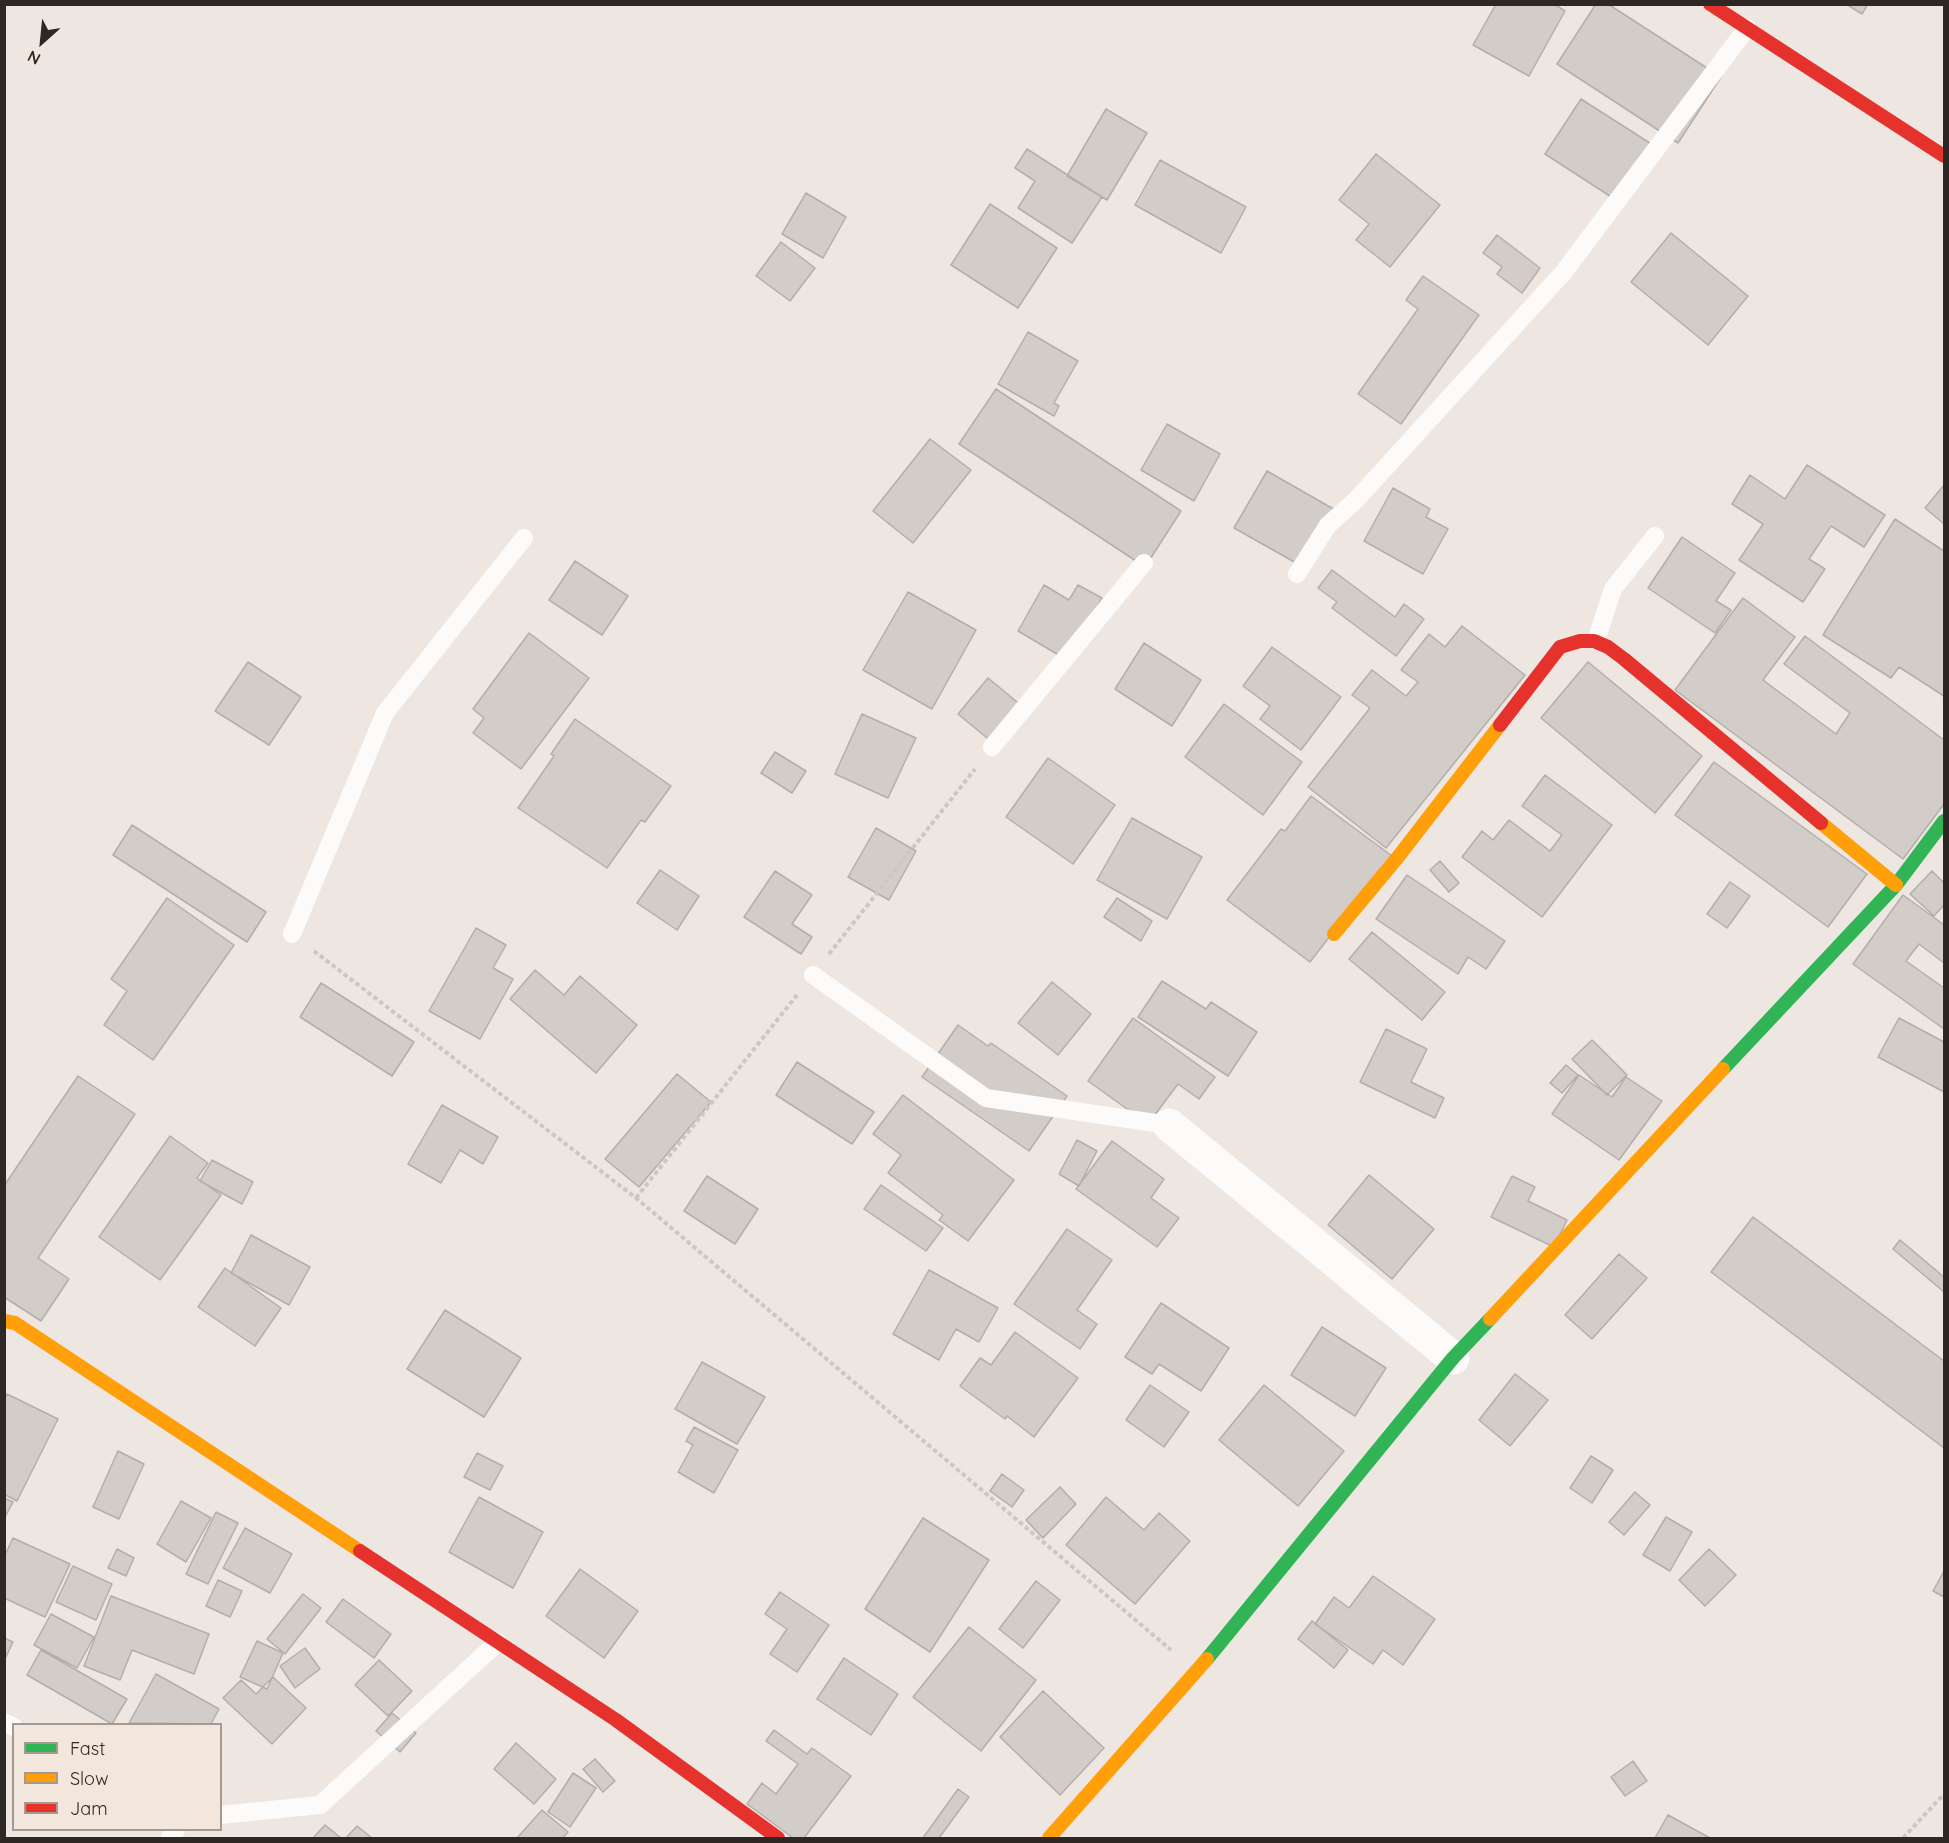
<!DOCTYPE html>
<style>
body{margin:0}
#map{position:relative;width:1949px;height:1843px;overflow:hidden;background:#eee7e1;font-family:Quicksand,sans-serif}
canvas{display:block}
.frame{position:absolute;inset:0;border:6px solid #2d2824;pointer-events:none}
.legend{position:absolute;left:12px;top:1723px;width:210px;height:108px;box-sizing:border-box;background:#f3e6dc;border:2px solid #a49a92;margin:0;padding:8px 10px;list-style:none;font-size:18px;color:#2d2824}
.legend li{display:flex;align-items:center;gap:12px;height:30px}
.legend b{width:30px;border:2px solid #a49a92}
.north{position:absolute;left:12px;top:12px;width:60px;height:60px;-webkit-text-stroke:4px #f3e6dc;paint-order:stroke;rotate:207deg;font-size:16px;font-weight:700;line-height:24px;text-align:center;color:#2d2824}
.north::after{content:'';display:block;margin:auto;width:21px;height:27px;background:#2d2824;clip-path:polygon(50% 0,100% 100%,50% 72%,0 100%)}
</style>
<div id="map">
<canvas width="1949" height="1843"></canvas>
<div class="frame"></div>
<ul class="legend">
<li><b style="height:8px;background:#30b455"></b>Fast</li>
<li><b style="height:8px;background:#ff9f0a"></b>Slow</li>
<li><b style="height:8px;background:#e5322d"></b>Jam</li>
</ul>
<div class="north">N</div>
</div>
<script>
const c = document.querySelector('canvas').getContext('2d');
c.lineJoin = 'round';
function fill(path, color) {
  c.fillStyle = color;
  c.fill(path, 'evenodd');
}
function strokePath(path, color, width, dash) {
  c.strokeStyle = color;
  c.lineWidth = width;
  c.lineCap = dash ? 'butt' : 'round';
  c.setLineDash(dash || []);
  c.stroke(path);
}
const building = new Path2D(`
 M1496 4H1554L1565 11 1529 76 1473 45Z
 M1596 4H1608L1721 77 1678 143 1557 64Z
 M1846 4H1868L1862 14Z
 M1581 99 1656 147 1619 202 1545 154Z
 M1106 109 1147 133 1107 200 1067 176Z
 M1027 149 1102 197 1072 243 1018 208 1035 181 1015 168Z
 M1376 154 1440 205 1390 267 1356 240 1369 224 1339 200Z
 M1160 160 1246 207 1221 253 1135 205Z
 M806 193 846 217 823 258 782 234Z
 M990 204 1057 248 1018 308 951 265Z
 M1671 233 1748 296 1708 345 1631 282Z
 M1497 235 1540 268 1522 293 1497 274 1502 267 1483 253Z
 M781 242 815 268 790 301 756 276Z
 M1423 276 1479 315 1401 424 1358 394 1418 309 1406 300Z
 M1028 332 1078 361 1054 403 1059 406 1054 416 998 384Z
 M996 389 1181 511 1145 567 959 444Z
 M1167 424 1220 454 1194 501 1141 470Z
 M930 439 971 470 913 543 873 511Z
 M1807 465 1885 515 1864 547 1831 526 1809 559 1825 569 1803 602 1739 560 1763 524 1732 504 1750 475 1785 499Z
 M1267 471 1337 511 1305 568 1234 528Z
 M1944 485V524L1925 508Z
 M1393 488 1430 509 1426 517 1448 529 1423 574 1364 541Z
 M1895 519 1944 551V696L1899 667 1891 678 1823 635Z
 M1682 537 1735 573 1716 601 1731 610 1715 633 1648 588Z
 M575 561 628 596 602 635 549 600Z
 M1332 570 1395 617 1404 604 1424 619 1396 656 1332 608 1337 602 1318 588Z
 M1044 585 1069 600 1078 585 1102 598 1067 660 1018 631Z
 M908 592 976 630 932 709 863 670Z
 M1743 598 1795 637 1763 680 1836 734 1850 713 1784 664 1805 636 1944 740V804L1903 859 1675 690Z
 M1462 626 1525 675 1386 848 1308 787 1370 708 1352 695 1372 670 1406 696 1418 682 1401 670 1429 634 1445 647Z
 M529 633 589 678 521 769 473 733 484 718 473 709Z
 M1144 643 1201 680 1172 726 1115 689Z
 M1272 647 1341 697 1301 750 1260 719 1270 706 1243 686Z
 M248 662 301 697 269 745 215 711Z
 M1588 662 1702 756 1655 813 1541 718Z
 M988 678 1028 711 998 747 958 714Z
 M1224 704 1302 762 1263 815 1185 757Z
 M862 714 916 738 888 798 835 774Z
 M575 719 671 786 645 822 641 820 607 868 518 808 554 756 551 754Z
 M775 752 806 771 792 793 761 773Z
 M1048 758 1115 805 1073 864 1006 817Z
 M1714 762 1867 874 1828 927 1675 815Z
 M1545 775 1612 825 1542 917 1462 857 1482 831 1493 840 1509 820 1550 851 1562 835 1522 806Z
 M1311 796 1392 856 1310 962 1227 900 1281 829 1285 831Z
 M1132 818 1202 857 1167 919 1097 880Z
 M132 825 266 912 247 942 113 855Z
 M876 828 916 851 889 900 848 877Z
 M1440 861 1459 883 1449 892 1430 870Z
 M660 870 699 896 677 930 637 903Z
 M775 871 812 895 792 924 812 937 801 954 744 917Z
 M1932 871 1944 883V905L1934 916 1910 894Z
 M1407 875 1505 941 1486 969 1468 957 1458 974 1376 919Z
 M1730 882 1750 896 1727 928 1707 914Z
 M1903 895 1943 924 1944 922V963L1919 944 1906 961 1944 988V1029L1853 964Z
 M167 898 234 945 153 1060 104 1025 127 991 111 979Z
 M1117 898 1152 921 1141 941 1104 917Z
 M476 928 506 945 493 968 513 979 480 1039 429 1011Z
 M1372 932 1445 992 1422 1020 1349 959Z
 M535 970 564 995 580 976 637 1025 596 1073 510 999Z
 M1162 981 1206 1009 1211 1002 1257 1032 1228 1076 1138 1017Z
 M1052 982 1091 1014 1058 1055 1018 1023Z
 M321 983 414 1042 392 1076 300 1017Z
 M1133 1018 1215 1077 1199 1099 1178 1084 1148 1124 1088 1081Z
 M1899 1018 1944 1042V1092L1878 1057Z
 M958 1025 988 1046 991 1043 1067 1096 1029 1151 922 1077Z
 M1386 1029 1427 1049 1411 1082 1444 1098 1435 1118 1360 1082Z
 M1592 1040 1627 1075 1607 1095 1572 1059Z
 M797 1062 874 1112 852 1144 776 1095Z
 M1566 1065 1578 1075 1562 1093 1550 1083Z
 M677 1074 711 1102 639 1187 605 1159Z
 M1579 1075 1612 1097 1626 1077 1662 1101 1619 1160 1552 1114Z
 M78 1076 135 1114 38 1258 69 1279 41 1321 4 1297V1186Z
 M903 1095 1014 1180 968 1241 939 1220 943 1215 888 1173 901 1155 873 1134Z
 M442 1105 498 1137 483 1164 460 1150 441 1183 408 1164Z
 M170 1136 208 1163 197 1178 221 1195 160 1280 99 1237Z
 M1077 1140 1097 1151 1079 1186 1059 1174Z
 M1112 1141 1164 1179 1151 1198 1179 1218 1157 1247 1076 1189Z
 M212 1160 253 1182 242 1204 200 1181Z
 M1369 1175 1434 1229 1392 1279 1328 1225Z
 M707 1176 758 1209 735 1244 684 1211Z
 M1512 1176 1535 1187 1528 1201 1567 1220 1554 1247 1491 1217Z
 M881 1185 943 1228 926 1251 864 1209Z
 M1753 1217 1944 1361V1448L1711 1272Z
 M1067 1229 1112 1260 1077 1310 1097 1324 1080 1349 1014 1304Z
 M251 1235 310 1267 289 1305 231 1273Z
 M1900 1240 1944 1277V1292L1893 1249Z
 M1619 1254 1647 1278 1592 1339 1565 1315Z
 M225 1268 281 1308 255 1346 198 1307Z
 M929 1270 998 1308 979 1342 956 1329 939 1360 893 1334Z
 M1161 1303 1229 1348 1201 1391 1159 1364 1152 1374 1125 1357Z
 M445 1310 521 1358 484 1417 407 1369Z
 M1322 1327 1386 1368 1355 1416 1291 1375Z
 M1015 1332 1078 1378 1034 1437 1007 1416 1005 1419 960 1386 980 1358 991 1365Z
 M702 1362 765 1397 737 1444 675 1409Z
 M1515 1374 1548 1400 1510 1446 1479 1420Z
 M1150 1385 1189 1412 1164 1447 1126 1420Z
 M1264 1385 1344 1451 1298 1506 1219 1440Z
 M7 1394 58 1419 17 1501 4 1494V1399Z
 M694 1427 738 1450 714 1493 678 1472 693 1445 686 1441Z
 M118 1451 144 1464 119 1519 93 1507Z
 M477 1453 503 1466 490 1490 464 1477Z
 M1591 1456 1613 1470 1592 1503 1570 1488Z
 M1002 1474 1024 1490 1012 1507 990 1491Z
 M1060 1487 1076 1504 1043 1538 1026 1520Z
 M1635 1492 1650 1505 1624 1535 1609 1522Z
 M479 1497 543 1532 513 1588 449 1552Z
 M1106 1497 1144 1530 1159 1513 1190 1541 1135 1604 1066 1545Z
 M4 1498 13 1502 4 1519Z
 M181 1501 211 1518 186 1562 157 1544Z
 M216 1512 238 1523 208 1584 186 1574Z
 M1666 1517 1692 1532 1670 1571 1643 1555Z
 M923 1518 989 1560 930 1652 865 1609Z
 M245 1528 292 1554 270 1593 223 1568Z
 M13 1538 70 1564 45 1617 4 1598V1557Z
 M117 1549 134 1558 126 1576 108 1568Z
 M1709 1549 1736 1575 1705 1606 1679 1580Z
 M73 1566 112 1584 96 1620 56 1602Z
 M580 1569 638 1611 604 1658 546 1616Z
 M1944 1571V1597L1933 1591Z
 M1373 1576 1435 1619 1403 1665 1383 1650 1373 1664 1315 1624 1334 1597 1349 1608Z
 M218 1580 242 1591 230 1617 206 1606Z
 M1036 1581 1060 1600 1023 1648 999 1629Z
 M780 1592 829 1625 797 1672 770 1654 787 1629 765 1614Z
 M303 1594 321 1608 285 1654 267 1639Z
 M111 1596 209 1634 194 1674 132 1650 120 1680 84 1666Z
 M343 1599 391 1634 374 1658 326 1622Z
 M51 1614 94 1637 77 1668 34 1645Z
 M1312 1621 1348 1650 1334 1668 1298 1639Z
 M969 1627 1036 1680 981 1751 913 1697Z
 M4 1638 13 1642 4 1661Z
 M257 1641 283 1653 267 1689 240 1677Z
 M305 1648 320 1669 295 1688 280 1666Z
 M41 1650 127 1699 112 1724 27 1675Z
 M844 1658 898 1694 871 1735 817 1699Z
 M379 1660 412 1691 388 1716 355 1685Z
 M156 1674 219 1709 211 1724 129 1723Z
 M273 1677 306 1708 272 1744 223 1698 241 1680 256 1694Z
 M1043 1691 1104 1748 1060 1795 1000 1737Z
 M392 1713 416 1733 400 1752 376 1731Z
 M774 1730 807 1754 812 1748 851 1776 804 1838H793L747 1804 762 1783 776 1794 798 1764 766 1741Z
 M516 1743 556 1779 534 1804 494 1769Z
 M595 1759 615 1781 603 1792 583 1769Z
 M1633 1761 1647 1781 1625 1796 1611 1777Z
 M573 1773 596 1788 570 1827 548 1812Z
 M958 1789 969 1797 939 1838H923Z
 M542 1810 568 1832 563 1838H517Z
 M1668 1815 1710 1838H1655Z
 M325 1825 341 1838H313Z
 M357 1826 372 1838H346Z`);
fill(building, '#d3cdc9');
strokePath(building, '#b4aeaa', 1.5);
strokePath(new Path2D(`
 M314 951 636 1198 1171 1650
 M829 954 975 769
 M636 1198 797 995
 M1903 1838 1944 1794`), '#cac8c6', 4, [4.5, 3]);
strokePath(new Path2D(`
 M1297 574 1328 525 1355 501 1563 273 1747 28
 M1596 641 1613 589 1655 536
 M992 747 1144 563
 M292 934 385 713 524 538
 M813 975 986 1098 1169 1125
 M4 1722 14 1727
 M220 1815 320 1805 498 1642
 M170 1838 176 1830`), '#fcfbfa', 18);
strokePath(new Path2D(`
 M1169 1125 1453 1358`), '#fcfbfa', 33);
strokePath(new Path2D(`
 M1723 1069 1896 885 1944 821
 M1207 1659 1453 1358 1490 1319`), '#30b455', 14);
strokePath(new Path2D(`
 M1821 823 1896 885
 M1334 934 1398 857 1500 725
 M1490 1319 1723 1069
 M4 1321 15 1323 360 1551
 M1049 1838 1207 1659`), '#ff9f0a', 14);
strokePath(new Path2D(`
 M1710 4 1944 156
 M1500 725 1560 647 1580 641H1594L1608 647 1624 659 1821 823
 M360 1551 616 1720 778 1838`), '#e5322d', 14);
</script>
